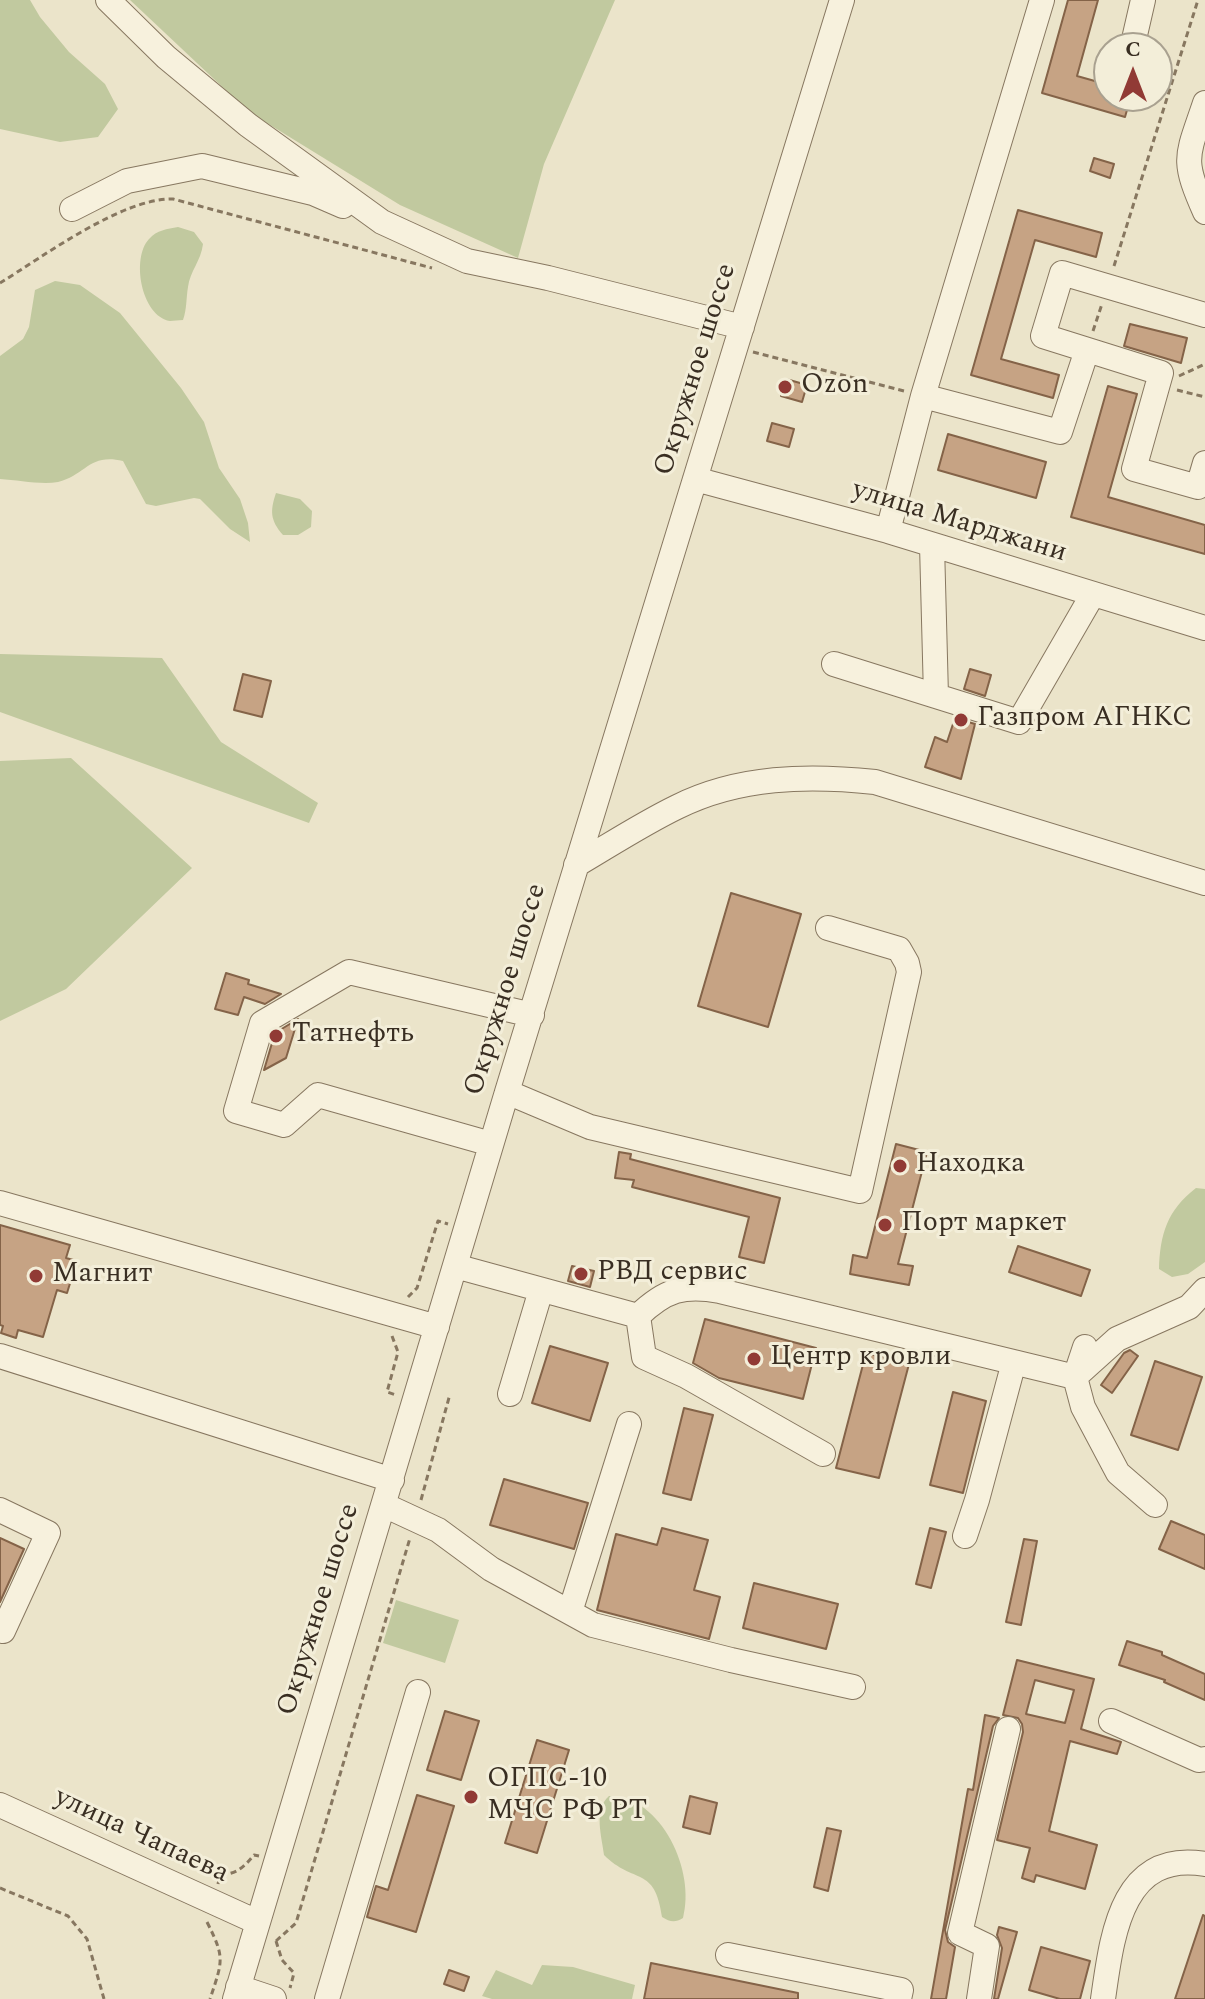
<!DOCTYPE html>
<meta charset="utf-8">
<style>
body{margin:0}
#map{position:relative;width:1205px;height:1999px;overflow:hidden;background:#ebe4ca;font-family:Spectral,serif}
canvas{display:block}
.north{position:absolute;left:1093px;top:32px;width:80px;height:80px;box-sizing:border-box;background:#f3eed9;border:2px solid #a9a190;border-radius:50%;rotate:0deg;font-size:22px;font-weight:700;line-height:32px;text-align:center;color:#392e22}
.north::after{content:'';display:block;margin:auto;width:28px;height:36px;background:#913a35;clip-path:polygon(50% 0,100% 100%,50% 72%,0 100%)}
</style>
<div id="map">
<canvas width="1205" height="1999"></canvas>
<div class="north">С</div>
</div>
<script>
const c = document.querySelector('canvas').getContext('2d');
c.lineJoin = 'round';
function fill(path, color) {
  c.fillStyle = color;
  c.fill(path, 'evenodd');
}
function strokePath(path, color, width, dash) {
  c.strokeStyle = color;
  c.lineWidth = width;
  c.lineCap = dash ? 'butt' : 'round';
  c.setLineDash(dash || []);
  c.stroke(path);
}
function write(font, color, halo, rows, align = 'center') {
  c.font = font + ' Spectral,serif';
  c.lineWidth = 6;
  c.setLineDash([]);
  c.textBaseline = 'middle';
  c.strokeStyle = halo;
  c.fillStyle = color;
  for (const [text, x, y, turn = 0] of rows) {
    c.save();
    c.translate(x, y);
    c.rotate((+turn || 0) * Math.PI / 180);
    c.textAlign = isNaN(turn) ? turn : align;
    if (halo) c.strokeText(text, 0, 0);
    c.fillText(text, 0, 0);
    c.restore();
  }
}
fill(new Path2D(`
 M0 0H30L40 17 69 52 105 84 118 109 98 137 60 142 0 129Z
 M130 0H615L544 164 518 258 400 205 249 112Z
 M178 227 194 232 203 244C201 261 190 271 188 287 186 299 187 308 183 320 178 320 174 321 170 321 141 316 131 258 149 239 157 230 167 229 178 227Z
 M55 281 80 285 120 313 181 388 204 422 219 468 240 499 248 523 250 542 230 529 200 499 194 498 156 506 146 504 123 461C89 453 86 475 58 482 41 485 18 480 0 479V356L23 339 29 327 35 290Z
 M276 493 300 499 312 511 311 527 298 535H283C270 520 270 511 276 493Z
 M0 654 162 658 221 742 318 803 309 823 0 712Z
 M71 758 192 868 66 989 0 1021V761Z
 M1196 1188 1205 1189V1262L1188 1274 1172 1277 1159 1269C1160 1235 1167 1210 1196 1188Z
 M396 1600 459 1620 445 1663 383 1643Z
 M609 1796C662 1796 696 1872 683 1918 675 1923 670 1922 662 1917 655 1865 634 1885 604 1855 602 1837 593 1810 609 1796Z
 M542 1965 573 1967 635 1985 632 1999H492L482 1996 496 1970 532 1985Z`), '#c1c99f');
const building = new Path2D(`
 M1068 0H1098L1077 76 1109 85V96H1131L1125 117 1042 93Z
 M1094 158 1114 164 1110 178 1090 171Z
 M1018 210 1102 233 1096 257 1035 240 1001 359 1059 375 1053 398 971 375Z
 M1130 324 1187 338 1181 363 1124 346Z
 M786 379 807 385 802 402 781 396Z
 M1108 386 1137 394 1108 497 1205 525V554L1071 517Z
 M772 423 794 429 789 447 767 441Z
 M948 434 1046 462 1036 498 938 470Z
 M970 669 991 675 985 696 964 689Z
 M243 674 271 681 262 717 234 710Z
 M955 718 975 724 961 779 925 767 935 737 947 742Z
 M731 893 801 914 768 1027 698 1006Z
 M226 973 249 980 248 984 281 994 265 1004 244 997 238 1015 215 1009Z
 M298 1019 286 1058 264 1070 275 1033Z
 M896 1144 927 1152 898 1264 913 1266 909 1285 850 1274 853 1255 867 1258Z
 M619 1152 631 1154 630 1159 780 1198 764 1263 739 1257 749 1217 632 1187 634 1180 615 1178Z
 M0 1225 70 1245 66 1258 77 1261 67 1293 57 1290 43 1337 18 1330 16 1338 1 1333 3 1326 0 1325Z
 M1018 1246 1090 1270 1081 1296 1009 1272Z
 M572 1266 594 1271 590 1287 568 1281Z
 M705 1319 816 1348 803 1399 719 1378 693 1363Z
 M550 1346 608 1363 590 1421 532 1403Z
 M1130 1350 1138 1356 1112 1393 1101 1385 1124 1353Z
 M866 1353 909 1364 879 1478 836 1468Z
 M1155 1361 1202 1377 1178 1450 1131 1435Z
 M953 1392 986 1401 963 1493 930 1485Z
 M684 1408 713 1415 691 1500 663 1493Z
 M504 1479 588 1503 574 1549 490 1525Z
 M1171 1521 1205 1535V1569L1159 1549Z
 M662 1528 708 1540 694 1590 720 1597 709 1639 597 1610 616 1534 657 1545Z
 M930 1528 946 1532 931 1588 916 1584Z
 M0 1538 24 1549 0 1602Z
 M1024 1539 1037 1541 1021 1625 1006 1622Z
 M754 1583 838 1604 826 1649 743 1628Z
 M1127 1641 1162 1652V1655L1205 1674V1700L1164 1682 1165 1680 1119 1665Z
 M1017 1660 1094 1679 1081 1729 1121 1742 1117 1754 1070 1741 1049 1831 1097 1845 1085 1889 1036 1875 1034 1882 1022 1878 1030 1848 997 1840 1023 1732 1022 1724 1018 1718 1003 1715ZM1035 1680 1074 1690 1065 1723 1026 1714Z
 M445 1711 479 1721 461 1780 427 1770Z
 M985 1715 999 1718 993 1726 945 1930 948 1942 955 1947 946 1999H931L968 1789 973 1790Z
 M537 1740 569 1750 537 1853 505 1843Z
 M417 1795 454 1806 416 1932 367 1917 376 1886 388 1890Z
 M690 1796 717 1803 710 1834 683 1827Z
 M827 1828 841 1831 828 1891 814 1887Z
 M1203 1915 1205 1916V1999H1175Z
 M999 1927 1017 1932 998 1999H994L1002 1948 997 1935Z
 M1041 1947 1090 1961 1080 1999H1060L1029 1990Z
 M651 1963 798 1993V1999H644Z
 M449 1970 469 1977 464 1991 444 1984Z`);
fill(building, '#c6a384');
strokePath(building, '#846348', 2);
const minor = new Path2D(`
 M108 0 166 57 248 125 382 222 467 261 548 278 742 327
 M1132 48 1143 0
 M1205 103C1187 157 1181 158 1205 212
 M72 209 127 181 202 166 313 193 343 206
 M1205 315 1062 273 1043 336 1161 373 1134 469 1198 487 1205 463
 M923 396 1042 0
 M695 479 888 531 1205 628
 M888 531 923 396 1060 432 1087 350
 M932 545 936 696 1019 722 1093 594
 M834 664 936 696
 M576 865C610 845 642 824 677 807 739 776 808 775 875 782L1205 883
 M507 1092 590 1127 860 1191 909 972 907 963 899 949 828 928
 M491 1144 318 1095 284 1125 236 1111 262 1023 349 972 532 1015
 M0 1203 437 1327
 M455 1266 638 1316C665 1290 684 1284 720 1291L1075 1377
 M638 1316 644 1357 686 1376 823 1454
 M1085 1347 1075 1377 1083 1407 1118 1473 1155 1505
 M0 1356 392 1480
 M1077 1375 1117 1339 1189 1307 1205 1290
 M510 1394 541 1290
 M384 1505 438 1530 491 1569 593 1625 731 1660 853 1687
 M0 1510 48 1533 3 1631
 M965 1536 977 1500 1014 1362
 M570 1612 629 1424
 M1111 1721 1199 1760 1205 1759
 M0 1805 257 1922
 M728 1955 901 1990 899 1999
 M238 1987 274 1999
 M235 1999 507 1092 842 0
 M327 1999 418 1692
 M979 1999 987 1946 960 1933 1008 1729
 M1103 1999C1112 1938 1120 1850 1205 1864`);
strokePath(minor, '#877760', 26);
strokePath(new Path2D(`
 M1114 266 1198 0
 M0 283C44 256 122 198 173 199L432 268
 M1093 331 1102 304
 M753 352 904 391
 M1179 376 1205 364
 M1177 390 1205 397
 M408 1297 417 1288 438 1221 448 1224
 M392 1336 398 1352 387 1392 396 1395
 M421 1500 450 1394
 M218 1884 220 1875C237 1874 244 1867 254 1855L259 1856
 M0 1888 68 1916 87 1939 104 1999
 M207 1922C225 1958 223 1960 210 1999
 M276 1941 296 1923 410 1538
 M276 1941 282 1960 294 1973 290 1988`), '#877760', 3, [6, 4]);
strokePath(minor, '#f7f1dd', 24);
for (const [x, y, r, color] of [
 [785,387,8,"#913a35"],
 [961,720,8,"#913a35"],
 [276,1036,8,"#913a35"],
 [900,1166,8,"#913a35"],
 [885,1225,8,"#913a35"],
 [581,1274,8,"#913a35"],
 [36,1276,8,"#913a35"],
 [754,1359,8,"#913a35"],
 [471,1797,8,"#913a35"]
]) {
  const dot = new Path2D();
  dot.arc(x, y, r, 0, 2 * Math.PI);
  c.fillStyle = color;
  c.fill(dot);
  strokePath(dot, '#f3eed9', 3);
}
write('28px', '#392e22', '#f3eed9', [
 ["Окружное шоссе",697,370,-73],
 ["улица Марджани",959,523,17],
 ["Окружное шоссе",507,990,-73],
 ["Окружное шоссе",320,1610,-73],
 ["улица Чапаева",141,1837,25]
]);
write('28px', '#392e22', '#f3eed9', [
 ["Ozon",801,387],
 ["Газпром АГНКС",977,720],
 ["Татнефть",292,1036],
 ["Находка",916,1166],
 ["Порт маркет",901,1225],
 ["РВД сервис",597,1274],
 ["Магнит",52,1276],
 ["Центр кровли",770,1359],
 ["ОГПС-10",487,1781],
 ["МЧС РФ РТ",487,1813]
], 'left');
</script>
